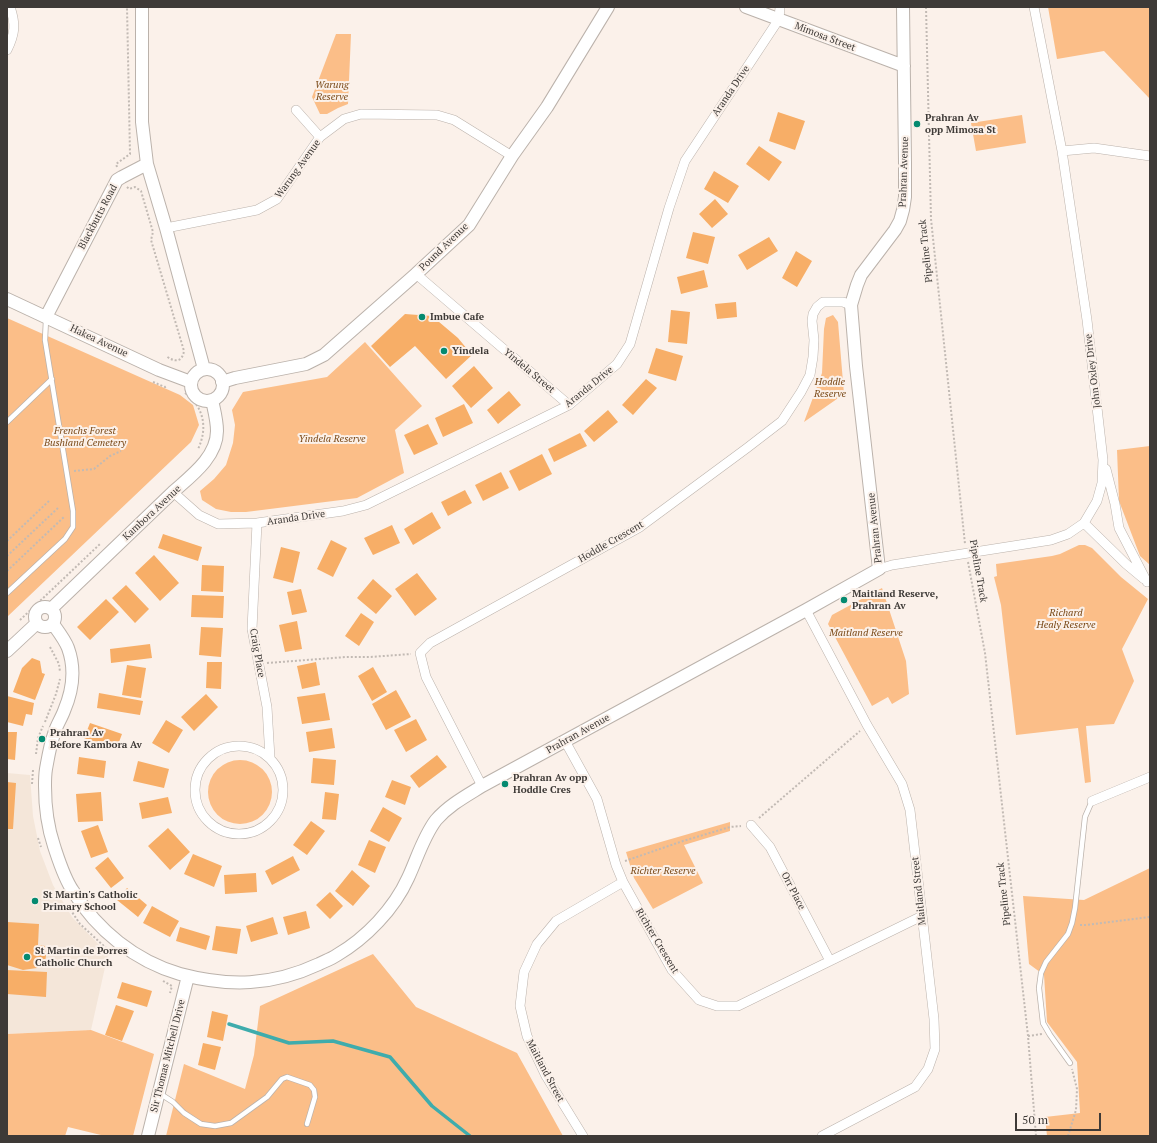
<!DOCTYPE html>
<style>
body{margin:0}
#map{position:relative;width:1157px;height:1143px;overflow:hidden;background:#fbf1ea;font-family:"PT Serif",serif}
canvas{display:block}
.frame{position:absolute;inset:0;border:8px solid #3e3a37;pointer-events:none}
.scale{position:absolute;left:1015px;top:1113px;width:86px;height:18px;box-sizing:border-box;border:2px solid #3e3a37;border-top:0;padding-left:5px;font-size:12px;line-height:14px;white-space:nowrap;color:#3e3a37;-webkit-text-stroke:3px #fbf1ea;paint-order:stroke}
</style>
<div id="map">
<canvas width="1157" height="1143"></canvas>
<div class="frame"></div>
<div class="scale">50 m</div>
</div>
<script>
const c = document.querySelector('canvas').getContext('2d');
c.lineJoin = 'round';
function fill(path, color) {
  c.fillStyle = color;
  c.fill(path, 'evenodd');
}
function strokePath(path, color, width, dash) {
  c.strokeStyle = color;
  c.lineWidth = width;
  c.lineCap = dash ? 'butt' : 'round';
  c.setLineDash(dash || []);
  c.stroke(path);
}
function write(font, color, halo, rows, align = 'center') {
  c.font = font + ' "PT Serif",serif';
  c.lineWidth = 4;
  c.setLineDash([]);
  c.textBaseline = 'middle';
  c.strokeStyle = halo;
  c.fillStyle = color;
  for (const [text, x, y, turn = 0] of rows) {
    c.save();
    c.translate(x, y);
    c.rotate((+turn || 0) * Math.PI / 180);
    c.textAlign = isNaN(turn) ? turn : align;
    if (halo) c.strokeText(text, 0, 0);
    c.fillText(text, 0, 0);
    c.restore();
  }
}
fill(new Path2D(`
 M7 773 30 775 33 816 40 851 53 885 72 917 108 954 91 1030 7 1034Z`), '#f4e6d9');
fill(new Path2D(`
 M1048 7H1150V99L1104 51 1057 59Z
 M336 34H351L348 104 338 108 327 114H320L312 97Z
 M1022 115 1026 143 976 151 971 123Z
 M833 315 838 322 844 394 804 422 822 373 824 329 826 318Z
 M7 318 180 395 193 405 199 425 191 442 7 617Z
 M365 342 422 406 395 430 404 473 357 498 246 512H231L216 509 202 500 200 491 214 479 226 465 233 443 235 425 232 410 243 392 327 377Z
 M1150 446V565L1140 556 1119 501 1117 450Z
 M1079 545H1085L1092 548 1121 577 1148 599 1122 649 1134 681 1114 724 1086 726 1091 782 1085 783 1078 728 1016 735 1001 605 994 577 997 576 996 564 1052 556 1060 554Z
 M882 588 906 661 909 694 892 704 888 697 872 706 828 624 832 615Z
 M208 792a32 32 0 1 1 64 0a32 32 0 1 1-64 0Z
 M730 822V831L684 845 703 883 653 909 634 878 626 852Z
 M1150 868V1136H1047L1045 1117 1080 1113 1077 1062 1047 1022 1044 975 1029 964 1023 896 1084 900Z
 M373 954 416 1007 517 1053 563 1136H166L184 1064 245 1089 254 1055 260 1006Z
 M91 1030 154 1054 133 1136H105L68 1127 65 1136H7V1034Z`), '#fbbe88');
strokePath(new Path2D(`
 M229 1024 289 1043 333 1041 390 1057 432 1106 470 1136`), '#3eacac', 3.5);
fill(new Path2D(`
 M778 112 805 121 795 150 769 141Z
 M759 146 782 162 769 181 746 164Z
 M714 171 739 186 728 203 704 189Z
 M715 199 728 214 712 228 699 214Z
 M693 232 715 237 708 264 686 258Z
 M769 237 778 251 747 270 738 255Z
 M796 251 812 261 797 287 782 278Z
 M704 270 708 287 681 294 677 277Z
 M736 302 737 317 717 319 715 304Z
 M671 310 690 312 687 344 668 342Z
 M405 314 432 316 458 338 472 355 446 379 415 346 390 367 371 346Z
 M656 348 683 356 676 381 648 373Z
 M474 366 493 388 471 408 452 386Z
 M646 379 657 388 633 415 622 405Z
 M509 391 521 405 498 424 487 410Z
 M464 404 473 423 443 437 435 418Z
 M608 410 618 422 594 442 584 431Z
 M428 424 438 444 414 455 404 435Z
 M580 433 587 446 554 462 548 449Z
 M542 454 552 474 519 491 509 471Z
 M501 472 509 488 483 501 475 485Z
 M465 490 472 503 448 516 441 502Z
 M432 512 441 528 413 545 404 529Z
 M392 525 400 543 373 555 364 538Z
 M163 534 202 547 198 561 158 548Z
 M331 540 347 548 333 577 317 569Z
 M281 547 300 552 293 583 273 578Z
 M154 555 179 583 160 601 135 573Z
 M202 565 224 566 223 592 201 591Z
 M417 573 437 599 415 616 395 589Z
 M373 579 392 596 376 614 357 598Z
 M126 585 149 609 135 623 112 598Z
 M301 589 307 612 292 615 287 592Z
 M192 595 224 596 223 618 191 617Z
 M106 599 119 612 90 640 77 627Z
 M361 613 374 622 359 646 345 636Z
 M297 621 302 649 285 652 279 625Z
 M201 627 223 628 221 657 199 655Z
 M150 644 152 658 111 663 110 649Z
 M32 658 40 661 42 673 45 674 35 700 13 692 22 668Z
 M207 662H222L221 689 206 688Z
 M316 662 320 685 302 689 297 666Z
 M127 665 146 668 141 698 122 695Z
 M373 667 387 692 372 701 358 676Z
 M396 690 411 717 386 730 372 704Z
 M99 693 143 701 140 715 97 708Z
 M325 693 330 720 302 724 297 697Z
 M206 694 218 707 194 731 181 717Z
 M7 696 34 703 32 715 26 714 23 726 7 722Z
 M416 719 427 740 406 752 394 730Z
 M166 720 183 730 169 753 152 743Z
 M90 723 122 734 116 750 84 738Z
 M332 728 335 748 309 752 306 732Z
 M7 732H17L15 760 7 759Z
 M437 755 447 767 419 788 410 776Z
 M79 757 106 761 104 778 77 774Z
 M313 758 336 760 334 785 311 783Z
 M138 761 169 769 164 788 133 781Z
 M392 780 411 787 405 805 385 797Z
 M7 782 16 783 13 829H7Z
 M101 792 103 821 78 822 76 794Z
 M325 792 339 794 336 820 322 819Z
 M168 797 172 813 142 819 139 803Z
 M383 807 402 818 389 842 370 831Z
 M311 821 325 831 307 855 293 845Z
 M98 825 108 852 91 858 81 831Z
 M168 828 190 852 170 870 148 846Z
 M369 840 386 847 375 873 358 865Z
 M193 854 222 866 214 887 184 874Z
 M293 856 300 870 272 885 265 871Z
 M108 857 124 878 111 888 95 868Z
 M352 870 370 886 353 906 335 891Z
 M256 873 257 892 225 894 224 875Z
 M127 888 147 905 138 917 117 900Z
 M330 892 343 906 330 919 316 905Z
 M152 906 179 921 170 937 143 923Z
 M306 911 310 928 288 935 283 917Z
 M273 917 278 934 251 942 246 926Z
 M7 922 39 924 38 945 45 946 46 956 44 967 23 970 7 965Z
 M216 926 241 929 237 954 212 950Z
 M180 927 210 936 206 950 176 941Z
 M7 970 47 972 46 997 7 994Z
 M122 982 152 991 147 1007 117 998Z
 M116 1005 134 1011 122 1041 105 1035Z
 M212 1011 228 1015 223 1041 207 1037Z
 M203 1043 221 1047 215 1070 198 1065Z`), '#f7ae67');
const service = new Path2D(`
 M7 422 52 379
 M7 593 65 539 73 527V511L45 340 46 319
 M1070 1063 1050 1035 1043 1023 1039 988 1041 973 1046 962 1068 934 1072 923 1075 908 1085 817 1092 801
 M159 1093 173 1102 184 1113 201 1124 215 1126 231 1123 267 1097 282 1079 287 1077 310 1085 314 1090 315 1097 307 1124`);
const minor = new Path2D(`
 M7 50C15 34 16 24 10 7
 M296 110 320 137
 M1062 151 1094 148 1150 156
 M166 228 257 210 277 199 320 137 344 119 361 114 437 115 454 120 512 156
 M416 274 569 405
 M1106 469 1115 504 1119 528 1147 582
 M173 492 199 515 218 524 257 523 343 511 366 505 569 405 617 364 630 344 669 208 685 161 779 19 780 7
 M257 523 252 629 267 707 270 758
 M1084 523 1126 564 1144 579
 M879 569 892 565 1051 540 1068 534 1084 523 1097 501 1102 483 1103 460 1087 320 1062 151 1034 7
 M806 610 867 725 902 784 910 810 934 1019 935 1049 928 1069 915 1087 822 1136
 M565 741 597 799 616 865 623 882 672 970 699 1000 717 1006H738L922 916
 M195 790a44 44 0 1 1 88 0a44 44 0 1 1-88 0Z
 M482 786 426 677 420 653 430 643 640 527 747 448 782 421 801 392 810 375 813 357 814 340 812 321 813 314 817 307 823 302H843L851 305
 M1092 801 1150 777
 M751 825 770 847 830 961
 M583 1136 546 1076 527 1036 520 1006 524 972 537 944 556 921 623 882`);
const tertiary = new Path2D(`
 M142 7V122L147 164 166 228 204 369
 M746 7 904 66
 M7 299 159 370 191 382
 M46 317 117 180 122 177 147 164
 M191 385a16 16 0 1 1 32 0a16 16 0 1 1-32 0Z
 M222 382 235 378 306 364 324 355 416 274 469 225 512 156 547 107 608 7
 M35 617a10 10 0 1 1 20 0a10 10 0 1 1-20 0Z
 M51 609 173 492C191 476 217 457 217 431 217 420 214 410 212 400
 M53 624C58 631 65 640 68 648 76 670 73 690 64 711 61 719 56 726 54 734 50 745 48 758 46 769 45 775 45 780 45 786 45 807 47 825 54 846 59 861 64 878 73 891 97 930 135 961 180 974 229 987 272 986 319 964 325 961 331 959 337 955 366 938 394 909 408 878 417 859 423 837 436 820 449 805 466 796 482 786L806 610 879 569 856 366 851 305 857 285 861 275 895 230 900 221 903 210 905 197V163L903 7
 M7 651 37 623
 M148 1136 188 976`);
strokePath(service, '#bbb2ab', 6);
strokePath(minor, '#bbb2ab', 10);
strokePath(tertiary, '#bbb2ab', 14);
strokePath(new Path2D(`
 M926 7 931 219 965 544
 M117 167 116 164 130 154 127 7
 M127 187 129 189 135 187 141 191 153 232 151 240 184 351C182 363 174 362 166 356
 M153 382 165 387 167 386
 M185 393C204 407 208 428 198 449
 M74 471 94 469 110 456 121 451
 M7 541 50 500
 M7 556 58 508
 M968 562 985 653 1028 1036 1036 1136
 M7 571 65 516
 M20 620 100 544
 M50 647 59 664 60 672
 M267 663 346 657H370L411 654
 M45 722 56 694 60 679
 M36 754 38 738 43 726
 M32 784 33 770
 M759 818 860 731
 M38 838 41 847
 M625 861 683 841 730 827 741 826
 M68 906 80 924 106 948
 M1080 925H1085L1150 917
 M163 981 172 986 170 993
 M1028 1036 1042 1034
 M1068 1136 1076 1110 1077 1089 1072 1069`), '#c2bab4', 2, [2, 2]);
strokePath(service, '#fff', 4.5);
strokePath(minor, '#fff', 9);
strokePath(tertiary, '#fff', 12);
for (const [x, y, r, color] of [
 [917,124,4,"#048a70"],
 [422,317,4,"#048a70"],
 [444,351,4,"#048a70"],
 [844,600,4,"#048a70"],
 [42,739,4,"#048a70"],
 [505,784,4,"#048a70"],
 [35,901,4,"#048a70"],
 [27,957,4,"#048a70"]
]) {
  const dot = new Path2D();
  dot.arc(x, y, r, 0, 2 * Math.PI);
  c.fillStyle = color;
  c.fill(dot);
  strokePath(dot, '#fbf1ea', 1.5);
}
write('10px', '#3e3a37', '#fbf1ea', [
 ["Mimosa Street",825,37,21],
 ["Aranda Drive",731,91,-56],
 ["Warung Avenue",298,169,-54],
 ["Prahran Avenue",904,172,-88],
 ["Blackbutts Road",98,217,-62],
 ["Pound Avenue",444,247,-44],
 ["Pipeline Track",926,251,-96],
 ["Hakea Avenue",99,341,25],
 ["Yindela Street",529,371,40],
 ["John Oxley Drive",1093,371,-97],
 ["Aranda Drive",589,387,-39],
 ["Kambora Avenue",152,513,-43],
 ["Aranda Drive",296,518,-8],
 ["Prahran Avenue",875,528,-96],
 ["Hoddle Crescent",611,542,-30],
 ["Pipeline Track",978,571,80],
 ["Craig Place",257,653,80],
 ["Prahran Avenue",578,734,-29],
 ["Orr Place",793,891,63],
 ["Maitland Street",919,891,-96],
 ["Pipeline Track",1004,894,-96],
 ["Richter Crescent",657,941,59],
 ["Sir Thomas Mitchell Drive",168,1056,-76],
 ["Maitland Street",545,1071,62]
]);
write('italic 10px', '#7a4917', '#fbf1ea', [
 ["Warung",332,85],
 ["Reserve",332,97],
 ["Hoddle",830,382],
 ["Reserve",830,394],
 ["Frenchs Forest",85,431],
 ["Bushland Cemetery",85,443],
 ["Yindela Reserve",332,439],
 ["Richard",1066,613],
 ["Healy Reserve",1066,625],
 ["Maitland Reserve",866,633],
 ["Richter Reserve",663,871]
]);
write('bold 10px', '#3e3a37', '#fbf1ea', [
 ["Prahran Av",925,118],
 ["opp Mimosa St",925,130],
 ["Imbue Cafe",430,317],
 ["Yindela",452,351],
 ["Maitland Reserve,",852,594],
 ["Prahran Av",852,606],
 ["Prahran Av",50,733],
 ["Before Kambora Av",50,745],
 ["Prahran Av opp",513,778],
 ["Hoddle Cres",513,790],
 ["St Martin's Catholic",43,895],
 ["Primary School",43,907],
 ["St Martin de Porres",35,951],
 ["Catholic Church",35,963]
], 'left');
</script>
